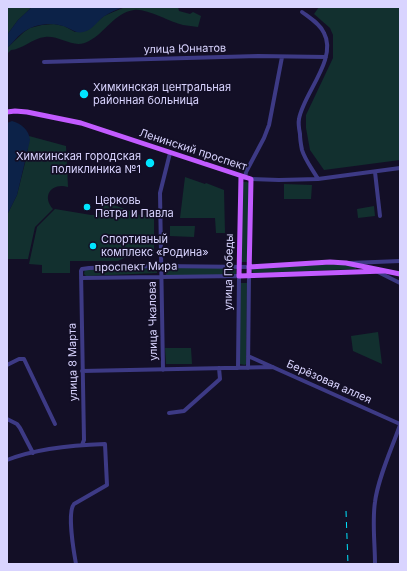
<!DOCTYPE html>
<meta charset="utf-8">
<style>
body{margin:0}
#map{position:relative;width:407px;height:571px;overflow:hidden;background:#130f26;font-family:Inter,sans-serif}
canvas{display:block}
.frame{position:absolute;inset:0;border:8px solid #d9d4ff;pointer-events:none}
</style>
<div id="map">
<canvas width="407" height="571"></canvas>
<div class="frame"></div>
</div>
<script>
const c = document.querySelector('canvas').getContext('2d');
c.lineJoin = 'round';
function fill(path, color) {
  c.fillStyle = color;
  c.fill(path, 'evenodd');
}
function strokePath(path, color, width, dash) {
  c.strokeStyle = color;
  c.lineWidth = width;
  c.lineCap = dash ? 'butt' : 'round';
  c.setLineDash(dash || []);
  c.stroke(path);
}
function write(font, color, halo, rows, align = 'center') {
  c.font = font + ' Inter,sans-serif';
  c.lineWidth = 3.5;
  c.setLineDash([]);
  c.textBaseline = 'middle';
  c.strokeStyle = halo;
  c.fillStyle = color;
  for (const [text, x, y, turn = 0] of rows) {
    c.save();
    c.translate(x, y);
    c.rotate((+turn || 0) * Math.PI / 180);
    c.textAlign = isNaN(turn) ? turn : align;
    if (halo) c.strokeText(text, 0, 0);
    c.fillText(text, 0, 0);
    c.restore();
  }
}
fill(new Path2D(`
 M7 7H32L18 20 7 35Z
 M125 7H178L179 11 190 14 193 12 201 16 198 27C193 26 188 26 183 25 170 22 146 8 134 10 114 13 105 33 89 41 74 50 60 35 45 37 33 38 21 50 11 50L7 54V48L24 32 30 28 42 25 54 24 64 26 75 32 88 30 104 16Z
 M319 7H400V160L324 170 310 150 306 128V115L333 58V35L330 28 314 14Z
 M29 136 66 146 68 187C52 182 41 196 53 209L35 227 28 259H7V215L17 195 27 155Z
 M185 177 205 184 206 183 224 190 225 233H216L215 218H180Z
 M243 182H247L249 183 247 262H241Z
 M284 184 312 185 311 199H284Z
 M103 201 133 212V214L154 216V256H128L118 261H70V273H42V265L29 264 37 227 55 209 91 215H98Z
 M374 206 375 216 358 218 357 209Z
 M170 226H195L194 237 170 236Z
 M338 264 356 267V269L253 273 252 269 254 268Z
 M165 267 236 268V275H166Z
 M157 268V273L86 276 84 274 85 269H94L95 273H99L100 270Z
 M240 283H247L246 364 245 365 240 364Z
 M378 332 382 364 353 351 351 336Z
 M165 348H191L192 364H166Z`), '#12302f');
fill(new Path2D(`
 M32 7H125C117 9 109 13 103 17 97 22 91 31 83 32 76 34 70 28 63 26 52 22 35 24 25 31 18 35 13 43 7 48V35L18 20Z
 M12 121C22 124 29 130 30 140L17 195 7 215V123Z`), '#0c2248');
strokePath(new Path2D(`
 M302 12C310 18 320 24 324 33 338 59 303 94 299 119 298 124 299 129 300 134 300 139 301 145 302 150 305 160 313 170 318 179
 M44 62 258 56 326 57
 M375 172 380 216
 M245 178 246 172 264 138 269 125 282 57
 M251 179 279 180 318 179 400 168
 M350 263 400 261
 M376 271 400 283
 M81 278 239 276 238 368
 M248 356 400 424
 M7 365 19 359H24L55 424
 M248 368 249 276
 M163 370 160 193 170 153
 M82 371 273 367
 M169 413 184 411 220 379 219 368
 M7 419 17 424 20 428 33 453
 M82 445 84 440 81 271 82 269 89 268 159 266 249 267
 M7 460C35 449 75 445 105 444L107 485 74 504C67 512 74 553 76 564
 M375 564C375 543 372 522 375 502 378 478 392 448 400 425`), '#3d3a85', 4);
strokePath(new Path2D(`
 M7 112 15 111 27 112 81 123 251 179 249 276
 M241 176 239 276 384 271
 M249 267 330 262 346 263 400 274`), '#c25bff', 5);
strokePath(new Path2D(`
 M346 511 348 564`), '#00e5ff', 1, [6, 5]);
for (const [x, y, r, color] of [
 [84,94,5,"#00e5ff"],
 [150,163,5,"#00e5ff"],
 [87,207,4,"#00e5ff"],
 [93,246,4,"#00e5ff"]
]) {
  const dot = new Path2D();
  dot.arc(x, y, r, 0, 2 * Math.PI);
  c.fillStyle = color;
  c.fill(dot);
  strokePath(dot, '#130f26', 1.5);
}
write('11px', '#d9d4ff', '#130f26', [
 ["улица Юннатов",185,49,-1],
 ["Ленинский проспект",193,150,18],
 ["проспект Мира",136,267,-1],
 ["улица Победы",229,272,-89],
 ["улица Чкалова",153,321,-91],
 ["улица 8 Марта",73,362,-91],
 ["Берёзовая аллея",329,382,24]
]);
write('11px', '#d9d4ff', '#130f26', [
 ["Химкинская центральная",93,88],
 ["районная больница",93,101],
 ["Химкинская городская",141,157,"right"],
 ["поликлиника №1",141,170,"right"],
 ["Церковь",95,201],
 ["Петра и Павла",95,214],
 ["Спортивный",101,240],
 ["комплекс «Родина»",101,253]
], 'left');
</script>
